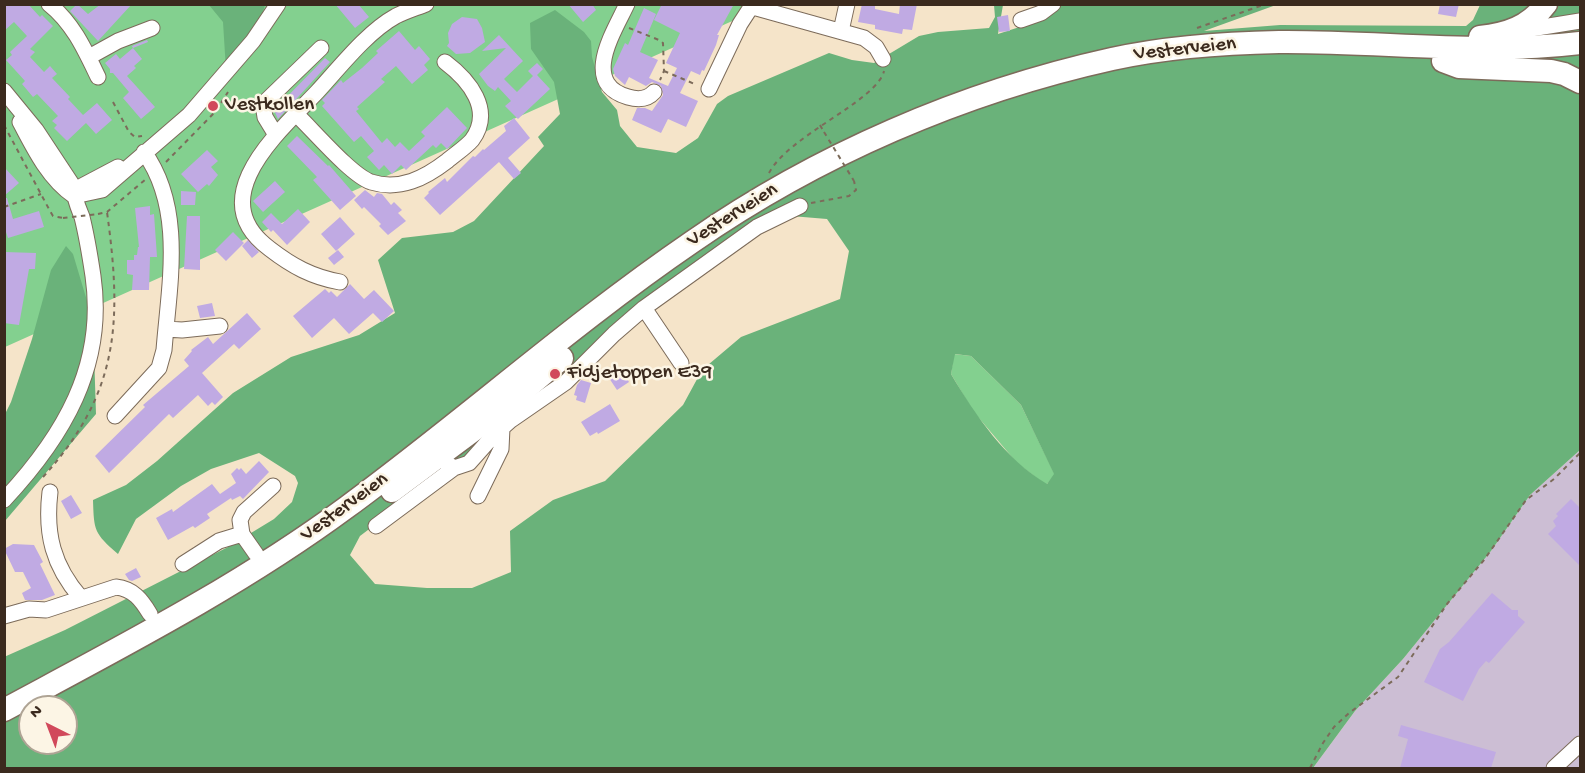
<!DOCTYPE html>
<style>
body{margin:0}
#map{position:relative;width:1585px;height:773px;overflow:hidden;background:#f5e4c9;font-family:"Gochi Hand",sans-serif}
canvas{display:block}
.frame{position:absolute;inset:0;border:6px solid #3b2a1e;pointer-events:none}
.north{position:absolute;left:18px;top:695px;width:60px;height:60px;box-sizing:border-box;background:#fcf5e5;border:2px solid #afa495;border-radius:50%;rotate:318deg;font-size:16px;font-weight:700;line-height:24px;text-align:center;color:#3b2a1e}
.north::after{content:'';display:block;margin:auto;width:21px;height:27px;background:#d1495b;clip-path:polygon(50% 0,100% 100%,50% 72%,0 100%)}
</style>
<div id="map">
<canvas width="1585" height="773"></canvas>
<div class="frame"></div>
<div class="north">N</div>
</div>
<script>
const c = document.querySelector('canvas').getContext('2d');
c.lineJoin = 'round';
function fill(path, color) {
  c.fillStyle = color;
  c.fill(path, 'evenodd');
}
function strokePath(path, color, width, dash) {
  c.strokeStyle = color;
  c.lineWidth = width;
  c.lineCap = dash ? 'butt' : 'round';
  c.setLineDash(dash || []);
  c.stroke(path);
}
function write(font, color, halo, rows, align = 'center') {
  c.font = font + ' "Gochi Hand",sans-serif';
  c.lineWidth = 5;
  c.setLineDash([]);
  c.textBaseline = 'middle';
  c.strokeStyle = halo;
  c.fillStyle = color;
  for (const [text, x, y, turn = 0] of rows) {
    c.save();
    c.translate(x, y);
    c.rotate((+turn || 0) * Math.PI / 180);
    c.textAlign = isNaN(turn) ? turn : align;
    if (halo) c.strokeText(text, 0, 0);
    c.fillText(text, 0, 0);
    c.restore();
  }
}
fill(new Path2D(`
 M1580 450V768H1313L1355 711 1403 659 1491 551 1530 495Z`), '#ccbed4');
fill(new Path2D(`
 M5 4 768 5 5 347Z
 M954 354 971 356 1021 405 1055 475 1046 485 1017 463 973 411 951 374Z`), '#83d08f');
fill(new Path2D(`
 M1054 4 1276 5 1204 31 1280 25 1466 26 1473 20 1480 5H1580V450L1530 495 1491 551 1403 659 1355 711 1313 768H5L4 657 65 630 228 547 274 519 292 502 298 483 295 476 259 453 211 469 181 486 136 519 118 554C94 533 94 531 93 500L126 485 157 461 233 393 291 357 359 335 395 313 378 260 402 238 453 232 474 221 544 146 538 137 560 114 554 82 531 49 530 23 555 10 584 32 591 41 592 57 602 92 617 110 620 126 637 147 676 153 698 138 717 104 728 96 829 53 852 60 874 63 919 36 938 32 989 28 995 17 994 5H1003L998 34 1035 22ZM791 216 827 219 849 251 840 299 741 337 702 370 683 405 605 481 553 500 510 531 511 572 472 588H427L375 584 350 555 360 536 471 452 729 249ZM955 354 971 356 1021 405 1054 474 1047 484C1005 459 976 416 951 374ZM30 707H66V743H30Z
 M209 5H265L257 32 226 70 223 22Z
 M66 246 73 254 93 321 96 414 5 521V414L11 402 32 339 51 270Z`), '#6ab27a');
fill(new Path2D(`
 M4 4H28L40 17 42 15 53 26 30 49 35 52 30 57 44 72 50 66 57 74 52 78 70 97 68 99 83 115 97 103 112 120 96 134 86 123 67 141 54 128 57 125 52 121 58 116 37 94 33 97 22 84 25 81 6 60 12 55 10 52 27 36 14 22 4 31Z
 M77 4 88 14 101 4H132L98 41 70 11Z
 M335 4H358L369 17 355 28Z
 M568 4H592L596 10 583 22Z
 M662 4H734L717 35H719L716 45 704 71 702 70 700 75 691 71 680 93 698 101 686 127 668 119 661 133 632 120 637 108H645L652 111 663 95 661 86 652 82 646 86 629 77 625 85 615 76 613 69 625 43 628 45 644 8 656 14 640 52 658 60 649 78 668 86 677 68 666 63 680 33 654 20Z
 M862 4 875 6V9L899 14 900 4H917L912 30 903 29 902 34 875 29V25L858 22Z
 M1440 4H1459L1456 17 1438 14Z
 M1008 15 1010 31 999 32 997 17Z
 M462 17 477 19 482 28 485 42 470 53 456 54 447 46 449 43 448 33 452 24Z
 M399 31 415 50 419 46 430 59 424 65 428 70 412 84 396 66 381 79 385 82 357 107 359 109 356 111 382 143 387 138 395 147 400 142 409 151 425 136 421 132 447 107 467 128 447 149 441 143 436 148 433 145 406 170 401 165 392 174 384 165 379 170 367 157 374 151 361 136 354 142 322 106 325 103 322 100 341 80 343 83 362 68 378 53 376 51Z
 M499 35 523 61 504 79 517 92 533 76 528 71 537 63 543 69 537 75 550 89 518 119 505 106 511 101 498 87 495 91 488 86 479 74 506 48 482 51Z
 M147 40 148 42 133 48 142 59 134 66 136 68 127 76 155 107 141 119 123 98 129 92 113 73H110V69L105 63 116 54 120 59 133 48 132 46Z
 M325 58 330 62 278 119 274 110Z
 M514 118 530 138 508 158 521 173 514 179 499 162 440 215 424 198 429 193 428 192 445 178 447 182 473 156 475 157 483 149 484 150 506 131 504 126Z
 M297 136 328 166 329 165 356 196 340 210 313 180 317 177 287 146Z
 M207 150 218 161 211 167 218 175 209 186 207 184 198 192 181 174Z
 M4 167 19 183 4 196Z
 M275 181 285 192 263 212 253 201Z
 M365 190 374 197 377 193 382 194 391 205 394 202 402 210 398 213 406 221 388 235 379 226 381 224 364 207 362 209 354 200Z
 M181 191 196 192 195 205H181Z
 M4 198H7L13 219 39 211 44 227 8 238 4 226Z
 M150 206V215L154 214 157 257H150L149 290H132L133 275 127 274V260H134V255H137L138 247H139L135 208Z
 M298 209 310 222 287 245 273 230 271 232 262 222 271 213 282 224Z
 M187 216H200V270L184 269Z
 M340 217 355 234 336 251 321 234Z
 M233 232 244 243 226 261 215 250Z
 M248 240 259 252 252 258 242 246Z
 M338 250 344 257 334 265 328 258Z
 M4 252 36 253 35 269H29L19 325 4 323Z
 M350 284 364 299 374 290 394 311 382 322 373 313 349 334 334 318 312 338 293 316 325 289 329 293 331 291 337 297Z
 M212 303 215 316 200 318 197 306Z
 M247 313 261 329 239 349 234 344 202 373 223 397 215 405 212 402 208 406 198 395 173 418 169 414 109 473 95 456 145 407 143 405 189 366 184 360 192 351 191 350 208 337 213 344Z
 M622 370 629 382 617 390 609 378Z
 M581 380 591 383 585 403 576 400 577 396 574 395 577 385Z
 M610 404 620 421 598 434 597 432 590 436 581 422Z
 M259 461 269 472 243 499 240 496 232 500 231 498 207 514 210 518 195 528 193 526 168 540 156 518 172 509 173 512 212 484 220 494 236 483 231 474 237 468 239 470 241 468 246 474Z
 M71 495 82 513 71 519 61 501Z
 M1571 499 1581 509V567L1548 534 1556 526 1553 521 1558 516 1556 514Z
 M13 544 34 545 43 562 40 564 55 595 42 600H25L22 593 31 588 23 572H15L4 549Z
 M136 568 141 577 132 581 129 580 125 574Z
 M1492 593 1512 610H1518V616L1525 622 1489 663 1486 661 1479 669 1463 701 1424 682 1440 649 1449 642Z
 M1401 725 1496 752 1491 768H1400L1408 739 1398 736Z`), '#c0aae3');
const minor = new Path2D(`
 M49 4C73 23 85 50 98 77
 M627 4C614 32 580 83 628 97 638 100 647 100 654 92
 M753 7 864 38 876 47 883 59
 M1021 20 1041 13 1053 4
 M841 31 847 4
 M1518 31 1580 21
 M89 57 118 41 152 28
 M709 89 740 24 753 4
 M4 91 36 130 73 186C74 198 78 207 82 217 87 237 90 256 93 276 106 366 63 437 4 500
 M296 114C314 131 351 175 371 182 400 191 425 178 447 161 455 154 465 148 472 140 494 110 469 80 445 62
 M20 122C34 149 49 179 74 196
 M276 135 265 117 263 104 321 48
 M74 196 102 190 189 115 253 41 278 4
 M74 196 82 186 118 167
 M340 282C312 277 292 266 270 249 201 198 279 132 317 92 340 67 367 32 396 16 406 11 416 8 426 4
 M644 308 681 363
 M166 329 182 330 220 326
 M115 416 159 368 164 350C169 285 185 209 144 152
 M434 449 442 460 454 468 469 463 493 436 511 420 566 382 614 334 644 308 757 227 800 206
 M50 492C45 534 53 566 81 598
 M478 496 501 449 502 428
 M376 526 454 468
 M242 534 240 520 244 512 273 486
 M183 564 219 541 242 534 256 554
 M4 616 29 609 46 610 116 587C133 589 141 599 150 614
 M1554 768 1580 744`);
const highway = new Path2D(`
 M1480 37C1507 34 1529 27 1546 4
 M1443 61 1459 67 1551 71 1564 74 1580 82
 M392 491 498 412 562 358
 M4 710C121 647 240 586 347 507 464 421 572 324 692 242 817 155 963 92 1112 59 1167 47 1223 43 1279 42 1380 41 1480 55 1580 43`);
strokePath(minor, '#7c6b5a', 17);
strokePath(highway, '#7c6b5a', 25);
strokePath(new Path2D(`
 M629 28 659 40 663 43 664 71 660 80
 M1197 28 1266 4
 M664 71 697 85
 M113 102 129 132 135 137 142 136
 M4 125 50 211 53 216 63 218
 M820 125 824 132
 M166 162 216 111 228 92
 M769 173C789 135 877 101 884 71
 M811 203 849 196 856 190 854 181
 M4 207 41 194
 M98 214 107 212 146 179
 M43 477C120 392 122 321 107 212
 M1310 768 1323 743 1334 727 1349 713 1398 677 1447 604 1484 560 1526 500 1554 479 1580 453`), '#7c6b5a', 2, [4.5, 4.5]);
strokePath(minor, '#fff', 15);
strokePath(highway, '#fff', 22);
strokePath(new Path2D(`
 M824 132 854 181
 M63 218 98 214`), '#7c6b5a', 2, [4.5, 4.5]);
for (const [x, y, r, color] of [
 [213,106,6,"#d1495b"],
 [555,374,6,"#d1495b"]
]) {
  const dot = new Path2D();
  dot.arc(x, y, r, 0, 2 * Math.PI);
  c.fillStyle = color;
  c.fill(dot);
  strokePath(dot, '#fcf5e5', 2);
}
write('21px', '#3b2a1e', '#fcf5e5', [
 ["Vesterveien",1185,50,-6],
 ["Vesterveien",733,216,-32],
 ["Vesterveien",345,508,-36]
]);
write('21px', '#3b2a1e', '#fcf5e5', [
 ["Vestkollen",225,106],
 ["Fidjetoppen E39",567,374]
], 'left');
</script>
